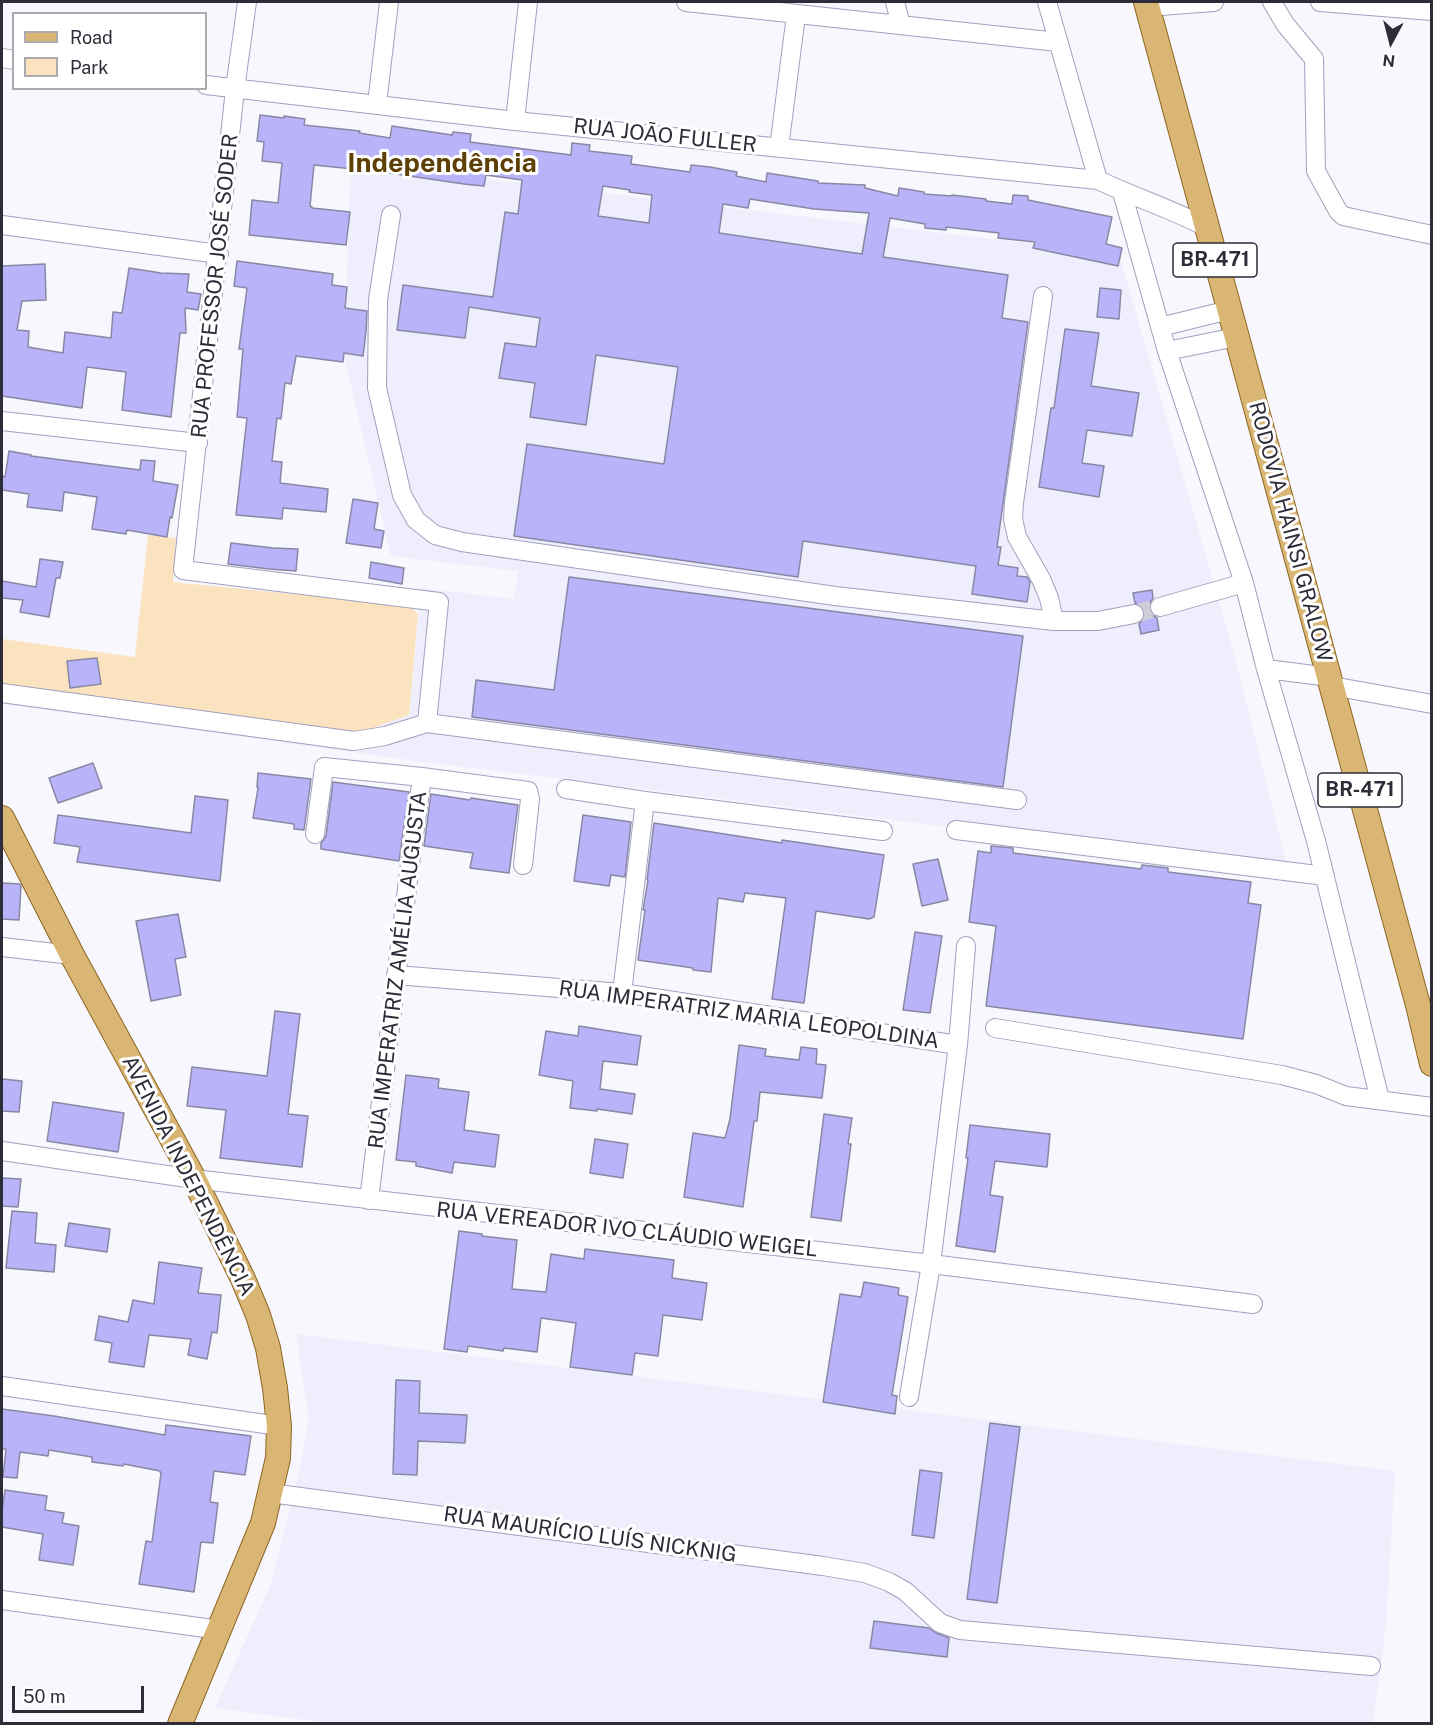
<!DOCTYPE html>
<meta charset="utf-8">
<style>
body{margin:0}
#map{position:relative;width:1433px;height:1725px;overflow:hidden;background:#f7f7fd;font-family:"Public Sans",sans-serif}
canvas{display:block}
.frame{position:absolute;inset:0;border:3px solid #2d2c38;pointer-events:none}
.legend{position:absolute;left:12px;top:12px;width:195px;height:78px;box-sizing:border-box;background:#fff;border:2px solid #ababaf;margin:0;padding:8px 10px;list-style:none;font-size:18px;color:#2d2c38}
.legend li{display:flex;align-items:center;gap:12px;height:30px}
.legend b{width:30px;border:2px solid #ababaf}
.north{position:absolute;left:1361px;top:12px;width:60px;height:60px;-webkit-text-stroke:4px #fff;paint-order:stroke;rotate:187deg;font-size:16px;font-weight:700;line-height:24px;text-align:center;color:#2d2c38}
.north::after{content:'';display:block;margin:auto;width:21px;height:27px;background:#2d2c38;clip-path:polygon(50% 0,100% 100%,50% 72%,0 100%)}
.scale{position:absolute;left:12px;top:1686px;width:132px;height:27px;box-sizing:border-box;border:3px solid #2d2c38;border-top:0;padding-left:8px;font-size:18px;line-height:21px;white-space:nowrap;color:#2d2c38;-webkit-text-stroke:4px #fff;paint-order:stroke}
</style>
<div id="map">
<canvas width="1433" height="1725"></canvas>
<div class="frame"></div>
<ul class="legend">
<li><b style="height:8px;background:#d9b673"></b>Road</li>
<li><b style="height:16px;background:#fbe3bf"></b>Park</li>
</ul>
<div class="north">N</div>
<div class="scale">50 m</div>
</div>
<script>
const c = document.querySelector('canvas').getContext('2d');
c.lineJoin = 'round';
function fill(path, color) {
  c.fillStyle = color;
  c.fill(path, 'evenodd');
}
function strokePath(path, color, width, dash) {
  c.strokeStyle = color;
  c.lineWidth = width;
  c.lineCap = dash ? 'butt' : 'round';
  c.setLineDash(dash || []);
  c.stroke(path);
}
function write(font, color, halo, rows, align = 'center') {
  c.font = font + ' "Public Sans",sans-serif';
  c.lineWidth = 6;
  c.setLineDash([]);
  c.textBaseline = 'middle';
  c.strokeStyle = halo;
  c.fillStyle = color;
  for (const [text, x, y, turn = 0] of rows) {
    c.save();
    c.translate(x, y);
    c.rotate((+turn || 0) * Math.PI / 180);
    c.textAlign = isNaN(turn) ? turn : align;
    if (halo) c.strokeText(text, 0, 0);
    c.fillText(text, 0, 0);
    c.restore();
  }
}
fill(new Path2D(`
 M351 163 1119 254 1235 657 1288 869 417 761 2 704V684L356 734 409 715 421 588 514 599 518 571 391 556 344 356Z
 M296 1334 1395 1471 1386 1624 1373 1723 337 1724 215 1708 271 1584 300 1468 309 1418Z`), '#eeeefd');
fill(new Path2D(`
 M148 535 176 538 173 582 410 606 418 614 409 715 356 734 2 684V639L135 657Z`), '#fbe3bf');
const building = new Path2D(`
 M260 115 284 118V116L305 119 304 125 360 131 359 133 390 138 392 126 452 135 453 132 471 134 470 142 571 155 572 143 590 145 589 151 632 156 631 164 690 172 691 165 710 167 737 172 736 176 766 182 767 173 818 181V183L865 185V188L898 196 899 188 924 192V194L952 196V195L986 199V201L1012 204 1013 195 1028 196V200L1112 217 1106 244 1122 248 1118 266 1033 248 1035 242 998 238 999 233 946 227V230L925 228V224L890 218 883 257 1008 275 1002 318 1028 322 997 547H1001L998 565 1018 568 1017 576 1027 577 1030 582 1027 602 972 594 976 566 803 541 798 577 514 536 527 444 664 464 678 367 596 355 586 425 530 417 535 383 499 378 505 343 536 347 540 318 469 307 465 338 397 330 403 285 493 297 505 212 518 214 522 180 486 175 484 186 464 184 382 172 314 165 310 206 312 207V208L350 212 346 245 249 235 252 200 278 203 282 163 262 161 264 142 257 141ZM603 186 630 190 629 192 652 195 649 223 598 216ZM750 199 814 209 869 213 862 254 719 233 723 204 748 208Z
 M237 261 333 274 332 285 347 287 345 308 367 311 366 331 363 356 344 353 343 362 296 356 291 384 285 383 281 419 277 418 272 461 282 462 280 483 328 489 326 512 283 508 282 519 236 515 247 418 237 417 243 349H239L247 288 234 286Z
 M45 264 46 300 22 301 17 330 29 331 28 347 63 353 65 332 111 338 113 312 122 313 129 268 161 273 189 274 187 292 201 294 198 310 185 308 186 333H180L171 417 122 410 126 372 87 367 82 408 2 396V266Z
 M1100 288 1121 290 1119 319 1097 317Z
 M1065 329 1099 333 1091 386 1139 393 1132 436 1087 430 1082 463 1104 466 1099 497 1039 487 1051 408H1054Z
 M9 451 31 455V456L140 470 141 460 155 461 153 481 178 485 172 518 170 517 167 537 127 530 126 534 92 529 97 497 64 492 62 511 27 507 29 494 2 490V476L5 477Z
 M353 499 378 503 374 529 384 531 381 548 346 543Z
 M231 543 273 548 298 549 296 571 269 569 228 564Z
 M40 559 63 562 60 578H56L49 617 20 612 23 600 2 598V581L36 587Z
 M371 562 404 568 402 584 369 578Z
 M569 577 1023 636 1003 787 472 717 476 680 554 690Z
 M1152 590 1153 598 1149 604V610L1152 615 1157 618 1159 630 1141 634 1139 624 1144 618 1145 612 1142 606 1135 603 1133 593Z
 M97 658 101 684 70 688 67 661Z
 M93 763 102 788 58 803 49 778Z
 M258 773 311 779 304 830 294 829V824L253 818 258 788 257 787Z
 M333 782 409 792 399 861 321 849V843L326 836Z
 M431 794 470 800 471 798 518 805 509 873 470 868 473 853 424 846Z
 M195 796 228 800 220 881 77 862 80 847 54 843 58 815 191 833Z
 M583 815 631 822 625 877 611 875 609 886 574 881Z
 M654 823 782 843V840L884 855 874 917 869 919 816 911 804 1003 772 999 786 898 745 893 743 902 718 898 711 972 693 970V968L638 960 645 910H643L648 880H647Z
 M991 846 1013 848V853L1141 869 1142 865 1168 868V872L1251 882 1248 903 1261 905 1243 1039 986 1006 996 926 969 922 978 851 991 853Z
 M938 859 948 900 922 906 913 864Z
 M2 883 20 884 21 886 19 920 2 919Z
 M178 914 186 957 175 959 181 995 151 1001 136 921Z
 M915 932 942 936 930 1013 903 1010Z
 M275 1011 300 1014 288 1114 308 1116 302 1167 220 1158 226 1110 187 1106 192 1067 267 1076Z
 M579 1026 641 1036 637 1065 603 1061 600 1089 635 1094 632 1114 597 1109V1111L570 1108 573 1081 539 1075 546 1031 578 1036Z
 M739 1045 766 1049 765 1056 799 1060 801 1047 817 1049 816 1064 826 1065 822 1098 760 1092 757 1121H754L743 1207 684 1197 693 1133 725 1138 730 1119Z
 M406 1075 439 1079 438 1088 469 1092 464 1130 499 1135 495 1167 454 1162 452 1173 416 1166V1162L396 1160Z
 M2 1079 22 1081 19 1112 2 1111Z
 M53 1102 124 1113 118 1152 47 1141Z
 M824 1114 852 1118 848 1144H851L841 1221 811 1217Z
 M970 1125 1050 1134 1047 1167 995 1161 990 1195 1003 1197 995 1252 956 1246 968 1158H966Z
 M595 1139 628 1144 623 1178 590 1173Z
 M2 1178 21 1179 18 1207 2 1206Z
 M12 1211 37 1213 35 1243 56 1245 54 1272 6 1268Z
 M69 1223 110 1229 107 1252 65 1246Z
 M459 1231 482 1234V1236L517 1240 512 1289 546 1292 551 1254 584 1259 585 1249 674 1260 672 1278 707 1283 702 1320 663 1315 658 1356 635 1353 632 1375 570 1367 576 1323 541 1318 537 1352 504 1348 503 1351 468 1346 467 1352 444 1349Z
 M159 1262 202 1268 198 1293 221 1295 217 1333 212 1332 207 1359 188 1355 191 1339 149 1335 144 1367 109 1362 112 1343 95 1340 99 1316 128 1322 133 1300 154 1304Z
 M864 1282 899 1288 898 1295 908 1297 892 1395 897 1396 895 1414 823 1402 840 1294 861 1297Z
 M396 1380 420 1381 419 1413 467 1415 465 1443 418 1441 417 1475 393 1474Z
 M2 1409 54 1416 165 1435 166 1425 251 1436 245 1475 214 1471 210 1502 218 1503 213 1543 201 1542 194 1592 139 1584 146 1541 152 1542 161 1473 160 1472V1471L124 1464 123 1466 92 1462V1457L49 1450 48 1456 20 1452 17 1478 3 1477 6 1449H2Z
 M990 1423 1020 1427 997 1603 967 1599Z
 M920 1470 942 1473 934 1538 912 1535Z
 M5 1490 47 1496 45 1510 64 1513 62 1523 79 1526 73 1565 39 1560 43 1534 2 1527V1511Z
 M874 1621 929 1628 936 1633 949 1638 947 1657 870 1648Z`);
fill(building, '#b9b3f9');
strokePath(building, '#8987a4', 1.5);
strokePath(new Path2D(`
 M1134 614 1160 607`), '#cfced6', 18, [18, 9]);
const minor = new Path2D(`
 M247 2 235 89 183 570 439 602 427 723
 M686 2 1058 42
 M895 2 901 25
 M1047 2 1098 180
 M1272 2 1285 24 1314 59 1316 171 1338 211 1343 216 1432 235
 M1320 2 1432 11
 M1147 7 1214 2
 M2 58 14 60
 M206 85 515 121 1098 180C1134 197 1171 209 1206 227
 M377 104 389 2
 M515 121 528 2
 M779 148 796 15
 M1122 192 1167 351 1244 583 1266 669 1316 841 1380 1100
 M391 215 378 300 377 388 402 495 416 520 435 535 462 542 835 596 1054 621H1098L1134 614
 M2 225 219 254
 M1043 296 1014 503 1013 519 1017 537 1041 579 1049 598 1054 621
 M1160 327 1229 310
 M1167 351 1236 337
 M2 421 198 443
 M1160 607 1244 583
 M1266 669 1330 677
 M1332 686 1432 704
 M2 693 354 741 385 736 427 723 1017 800
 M566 789 645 801 883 831
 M956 830 1325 876
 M315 834 324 767 422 777
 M2 947 72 955
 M396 975 622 993 958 1045
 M622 993 645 801
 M995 1028 1282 1075 1316 1084 1346 1096 1432 1107
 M2 1151 194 1179 931 1264 1253 1304
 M369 1200 409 872 422 777 528 791 530 799 523 865
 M2 1386 279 1426
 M909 1397 931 1264 958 1045 966 946
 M270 1493 823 1566 865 1573 889 1582 905 1591 940 1623 960 1630 1371 1666
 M2 1600 220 1630`);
const major = new Path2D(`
 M1146 2 1418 1005 1432 1064
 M2 818 72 955 194 1179 243 1279 258 1315 268 1348 275 1388 279 1426 278 1458 263 1523 180 1724`);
strokePath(minor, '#a2a0be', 20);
strokePath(major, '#8d6622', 26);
strokePath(minor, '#fff', 18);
strokePath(major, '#d9b673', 24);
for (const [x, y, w] of [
 [1215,260,84],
 [1360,790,84]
]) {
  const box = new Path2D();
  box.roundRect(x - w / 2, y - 17, w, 34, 4.5);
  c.fillStyle = '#fff';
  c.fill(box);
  strokePath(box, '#2d2c38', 1.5);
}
write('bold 20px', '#2d2c38', null, [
 ["BR-471",1215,260],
 ["BR-471",1360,790]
]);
write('21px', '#2d2c38', '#fff', [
 ["RUA JOÃO FULLER",665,136,6],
 ["RUA PROFESSOR JOSÉ SODER",215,286,-84],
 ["RODOVIA HAINSI GRALOW",1290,532,75],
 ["RUA IMPERATRIZ AMÉLIA AUGUSTA",398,970,-83],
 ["RUA IMPERATRIZ MARIA LEOPOLDINA",749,1015,8],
 ["AVENIDA INDEPENDÊNCIA",188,1176,63],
 ["RUA VEREADOR IVO CLÁUDIO WEIGEL",627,1230,6],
 ["RUA MAURÍCIO LUÍS NICKNIG",590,1535,8]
]);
write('bold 27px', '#5e3f04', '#fff', [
 ["Independência",442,164]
]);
</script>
